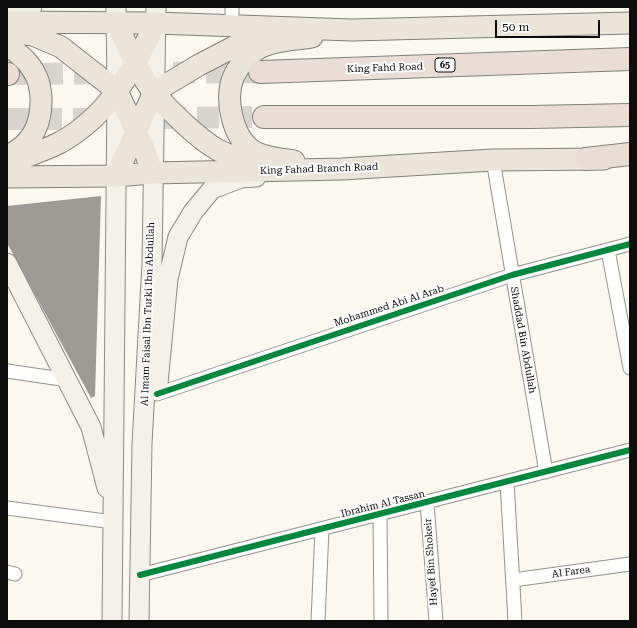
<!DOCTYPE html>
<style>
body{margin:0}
#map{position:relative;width:637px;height:628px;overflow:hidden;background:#fbf8f0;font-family:"Roboto Serif",serif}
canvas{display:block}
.frame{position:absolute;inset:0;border:8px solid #0c0c0c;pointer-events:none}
.scale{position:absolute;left:495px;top:20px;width:105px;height:18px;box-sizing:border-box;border:2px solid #0c0c0c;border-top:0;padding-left:5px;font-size:12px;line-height:14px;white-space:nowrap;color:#0c0c0c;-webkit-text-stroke:3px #fff;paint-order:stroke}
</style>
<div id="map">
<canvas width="637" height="628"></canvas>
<div class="frame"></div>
<div class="scale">50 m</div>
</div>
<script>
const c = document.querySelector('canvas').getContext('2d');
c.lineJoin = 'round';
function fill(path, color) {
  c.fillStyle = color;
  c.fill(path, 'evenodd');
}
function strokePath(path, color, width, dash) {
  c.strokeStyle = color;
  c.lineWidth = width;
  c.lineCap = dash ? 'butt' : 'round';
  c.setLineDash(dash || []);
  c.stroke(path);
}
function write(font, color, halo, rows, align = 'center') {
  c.font = font + ' "Roboto Serif",serif';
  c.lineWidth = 4;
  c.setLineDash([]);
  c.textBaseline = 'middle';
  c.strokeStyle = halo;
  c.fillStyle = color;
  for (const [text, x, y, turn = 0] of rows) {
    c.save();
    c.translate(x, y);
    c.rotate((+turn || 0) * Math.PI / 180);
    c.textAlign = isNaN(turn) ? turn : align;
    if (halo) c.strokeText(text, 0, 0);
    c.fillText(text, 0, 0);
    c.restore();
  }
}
fill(new Path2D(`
 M101 196 95 396 91 398 7 243V206Z`), '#9e9a96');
strokePath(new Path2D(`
 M8 74 255 72
 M164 118 264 117
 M7 119H106`), '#d7d5ce', 22, [22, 11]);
const street = new Path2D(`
 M232 7V25
 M493 160 546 472
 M608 250 630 368
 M7 371 68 380
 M157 394 512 275 630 244
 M507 482 515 621
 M427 503 436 621
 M7 508 113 522
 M380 515 381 621
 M7 572 15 574
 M140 575 630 450
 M513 580 630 564
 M318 621 322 529`);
const secondary = new Path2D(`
 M7 10 32 7
 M7 263 91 427 107 488
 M158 383 168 279 178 237 193 212 212 189 241 178 256 177
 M112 621 117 91 116 7
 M139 621 142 444 152 263 156 7`);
const primary = new Path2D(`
 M7 22 156 23 352 30 630 23
 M116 23C128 46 138 73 154 93 169 110 198 139 218 150 231 157 247 160 262 162
 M9 32 33 35 61 47 117 91 144 148 152 173
 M7 45C19 54 30 62 36 76 40 83 40 90 41 97 42 122 33 144 9 155
 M294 161C281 159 261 158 250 149 232 134 225 99 233 78 237 68 247 56 256 50 271 40 295 40 312 37
 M7 164C24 157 44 151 61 142 109 115 132 71 156 23
 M116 176 154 92 199 65 249 39 269 35
 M7 177 116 176 152 173 342 169 493 160 604 159`);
const highway = new Path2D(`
 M260 72 630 59
 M7 74H8
 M264 117H531L630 115
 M586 159 630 154`);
strokePath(street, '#94928f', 15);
strokePath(secondary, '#8a8985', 21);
strokePath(primary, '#81807c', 23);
strokePath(highway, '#81807c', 24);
strokePath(street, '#fefefd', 13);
strokePath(secondary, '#f4f1e8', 19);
strokePath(primary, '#ebe4d8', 21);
strokePath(highway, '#e9ddd5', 22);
strokePath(new Path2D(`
 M157 394 512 275 630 244
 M140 575 630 450`), '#00873e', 6);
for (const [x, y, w] of [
 [445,65,20]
]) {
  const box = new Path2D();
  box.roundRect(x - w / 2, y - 7, w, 14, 3);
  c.fillStyle = '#fff';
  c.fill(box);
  strokePath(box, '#0c0c0c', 1);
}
write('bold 9px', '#0c0c0c', null, [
 ["65",445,65]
]);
write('10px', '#0c0c0c', '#fff', [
 ["King Fahd Road",385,68,-2],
 ["King Fahad Branch Road",319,169,-2],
 ["Mohammed Abi Al Arab",389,306,-18],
 ["Al Imam Faisal Ibn Turki Ibn Abdullah",148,314,-88],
 ["Shaddad Bin Abdullah",523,340,80],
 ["Ibrahim Al Tassan",383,504,-14],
 ["Hayef Bin Shokeir",431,562,-94],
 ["Al Farea",571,572,-8]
]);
</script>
